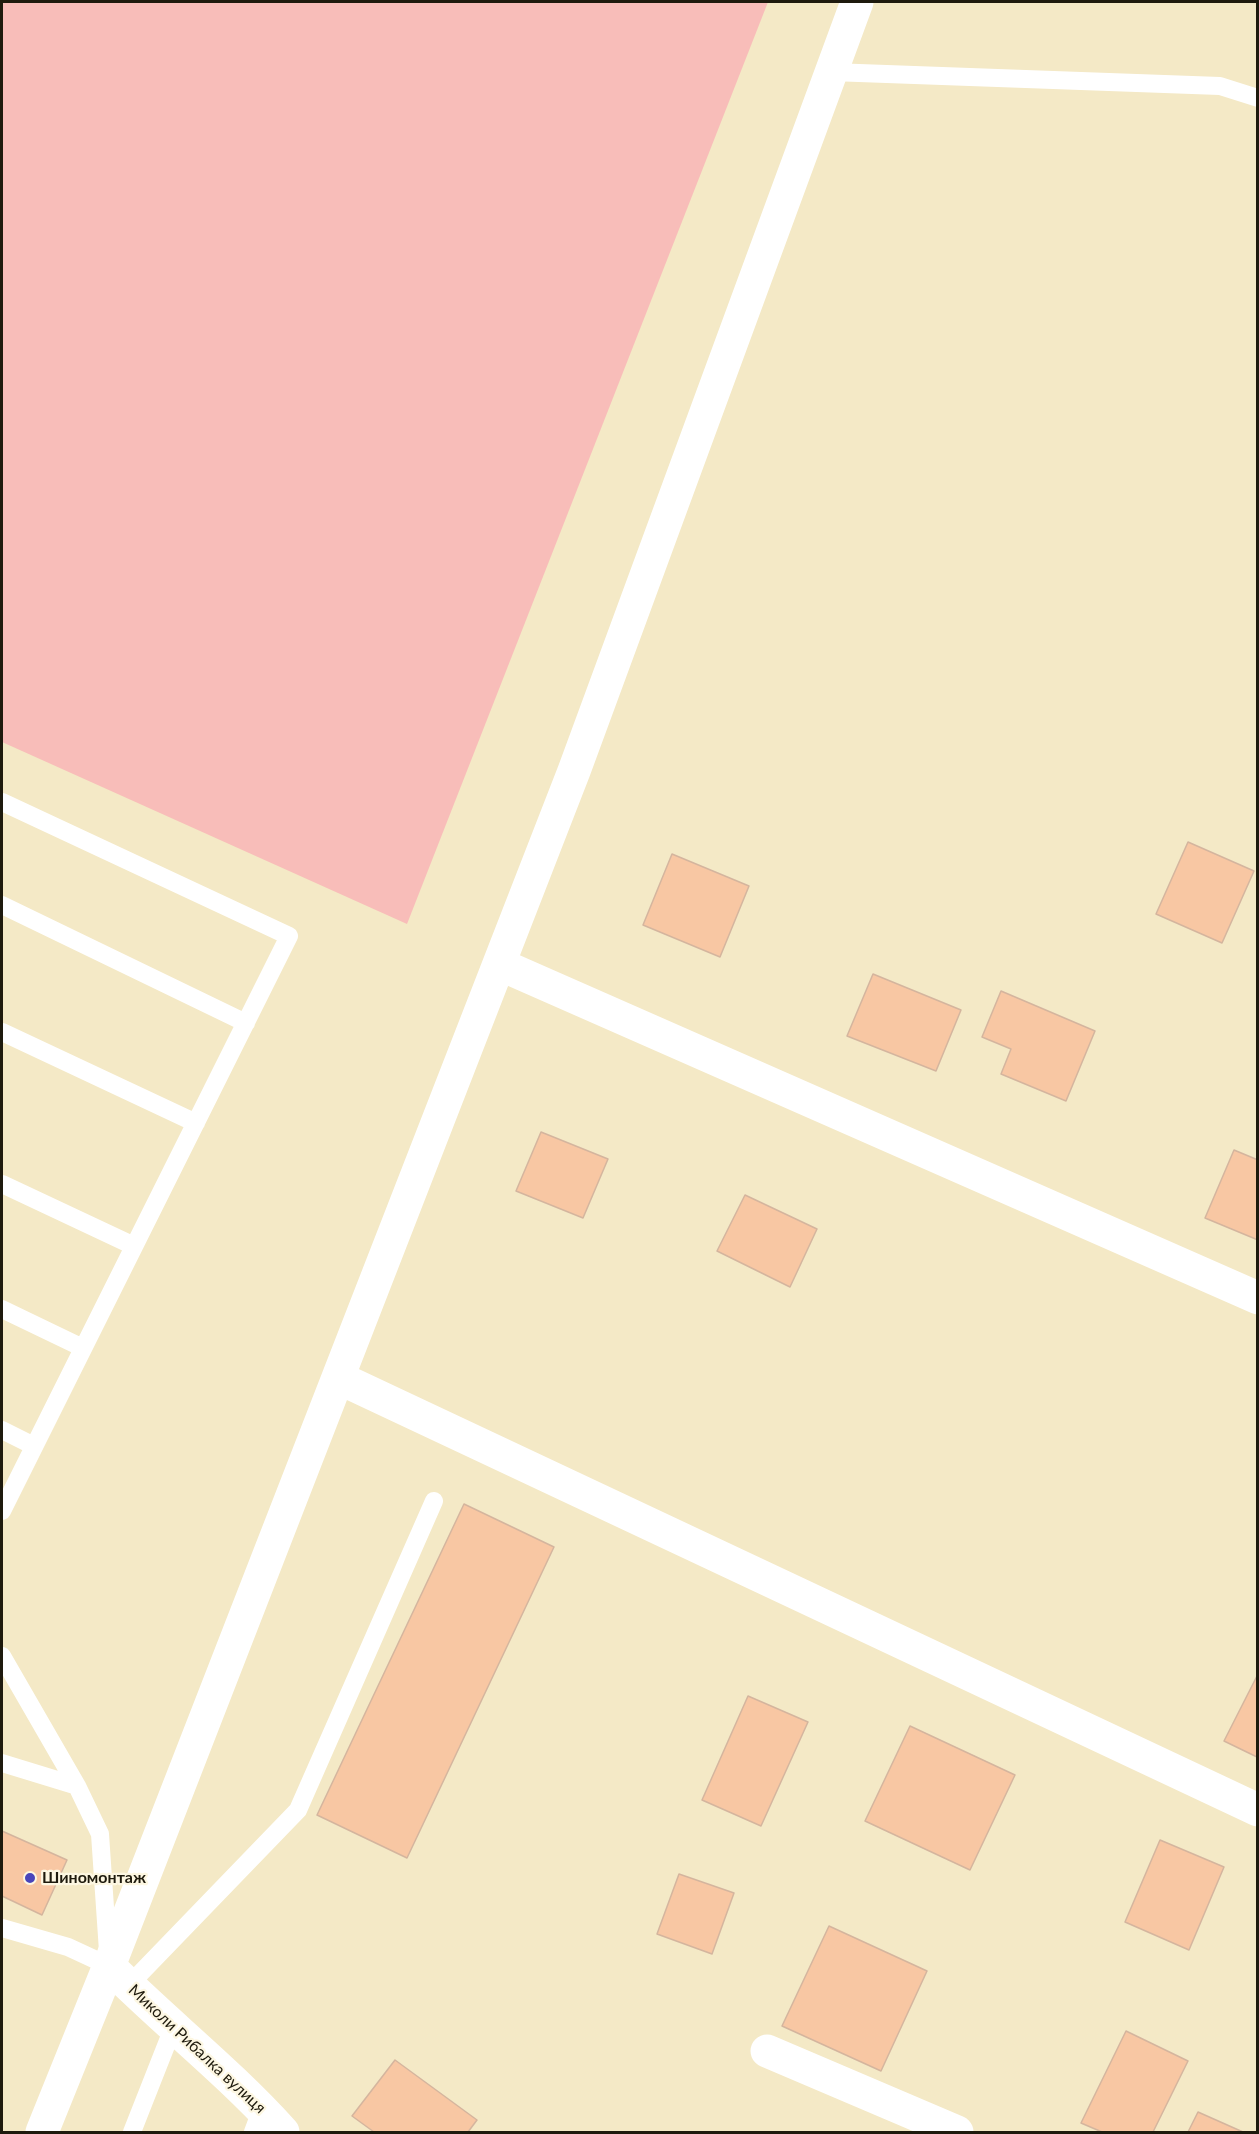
<!DOCTYPE html>
<meta charset="utf-8">
<style>
body{margin:0}
#map{position:relative;width:1259px;height:2134px;overflow:hidden;background:#f4e9c6;font-family:Lato,sans-serif}
canvas{display:block}
.frame{position:absolute;inset:0;border:3px solid #1e1a0d;pointer-events:none}
</style>
<div id="map">
<canvas width="1259" height="2134"></canvas>
<div class="frame"></div>
</div>
<script>
const c = document.querySelector('canvas').getContext('2d');
c.lineJoin = 'round';
function fill(path, color) {
  c.fillStyle = color;
  c.fill(path, 'evenodd');
}
function strokePath(path, color, width, dash) {
  c.strokeStyle = color;
  c.lineWidth = width;
  c.lineCap = dash ? 'butt' : 'round';
  c.setLineDash(dash || []);
  c.stroke(path);
}
function write(font, color, halo, rows, align = 'center') {
  c.font = font + ' Lato,sans-serif';
  c.lineWidth = 4.5;
  c.setLineDash([]);
  c.textBaseline = 'middle';
  c.strokeStyle = halo;
  c.fillStyle = color;
  for (const [text, x, y, turn = 0] of rows) {
    c.save();
    c.translate(x, y);
    c.rotate((+turn || 0) * Math.PI / 180);
    c.textAlign = isNaN(turn) ? turn : align;
    if (halo) c.strokeText(text, 0, 0);
    c.fillText(text, 0, 0);
    c.restore();
  }
}
fill(new Path2D(`
 M2 2H768L407 924 2 742Z`), '#f8bdb9');
const building = new Path2D(`
 M1188 842 1254 871 1222 943 1156 914Z
 M672 854 749 886 720 957 643 925Z
 M873 974 961 1010 936 1071 847 1036Z
 M1001 991 1095 1031 1066 1101 1001 1074 1011 1049 982 1037Z
 M541 1132 608 1159 583 1218 516 1191Z
 M1234 1150 1258 1160V1240L1205 1218Z
 M745 1195 817 1229 790 1287 717 1251Z
 M464 1504 554 1547 407 1858 317 1815Z
 M1258 1674V1756L1257 1757 1224 1741Z
 M748 1696 808 1722 761 1826 702 1800Z
 M910 1726 1015 1775 970 1870 865 1821Z
 M2 1831 67 1860 42 1915 2 1896Z
 M1160 1840 1224 1867 1189 1950 1125 1922Z
 M679 1874 734 1893 712 1954 657 1934Z
 M829 1926 927 1971 881 2071 782 2026Z
 M1126 2031 1188 2061 1153 2132H1102L1081 2123Z
 M395 2060 477 2120 468 2132H374L352 2116Z
 M1198 2112 1243 2132H1188Z`);
fill(building, '#f8c7a3');
strokePath(building, '#d4b59e', 1.5);
strokePath(new Path2D(`
 M831 72 1220 86 1258 98
 M2 802 289 936 2 1511
 M2 905 246 1023
 M2 1032 196 1123
 M2 1184 134 1246
 M2 1309 83 1348
 M2 1430 34 1446
 M2 1656 77 1786
 M2 1763 77 1786 100 1834 109 1966 68 1947 2 1928
 M129 1985 298 1810 434 1501
 M132 2132 173 2028
 M253 2132 262 2108`), '#fff', 18);
strokePath(new Path2D(`
 M499 964 1258 1298
 M339 1378 1258 1810
 M109 1966C166 2023 230 2073 283 2132
 M767 2051 957 2132
 M42 2132 109 1966 574 771 857 2`), '#fff', 33);
for (const [x, y, r, color] of [
 [30,1878,6,"#4a45bb"]
]) {
  const dot = new Path2D();
  dot.arc(x, y, r, 0, 2 * Math.PI);
  c.fillStyle = color;
  c.fill(dot);
  strokePath(dot, '#fdf7e2', 2);
}
write('bold 16px', '#1e1a0d', '#fdf7e2', [
 ["Шиномонтаж",42,1878]
], 'left');
write('16px', '#1e1a0d', '#fdf7e2', [
 ["Миколи Рибалка вулиця",197,2049,43]
]);
</script>
